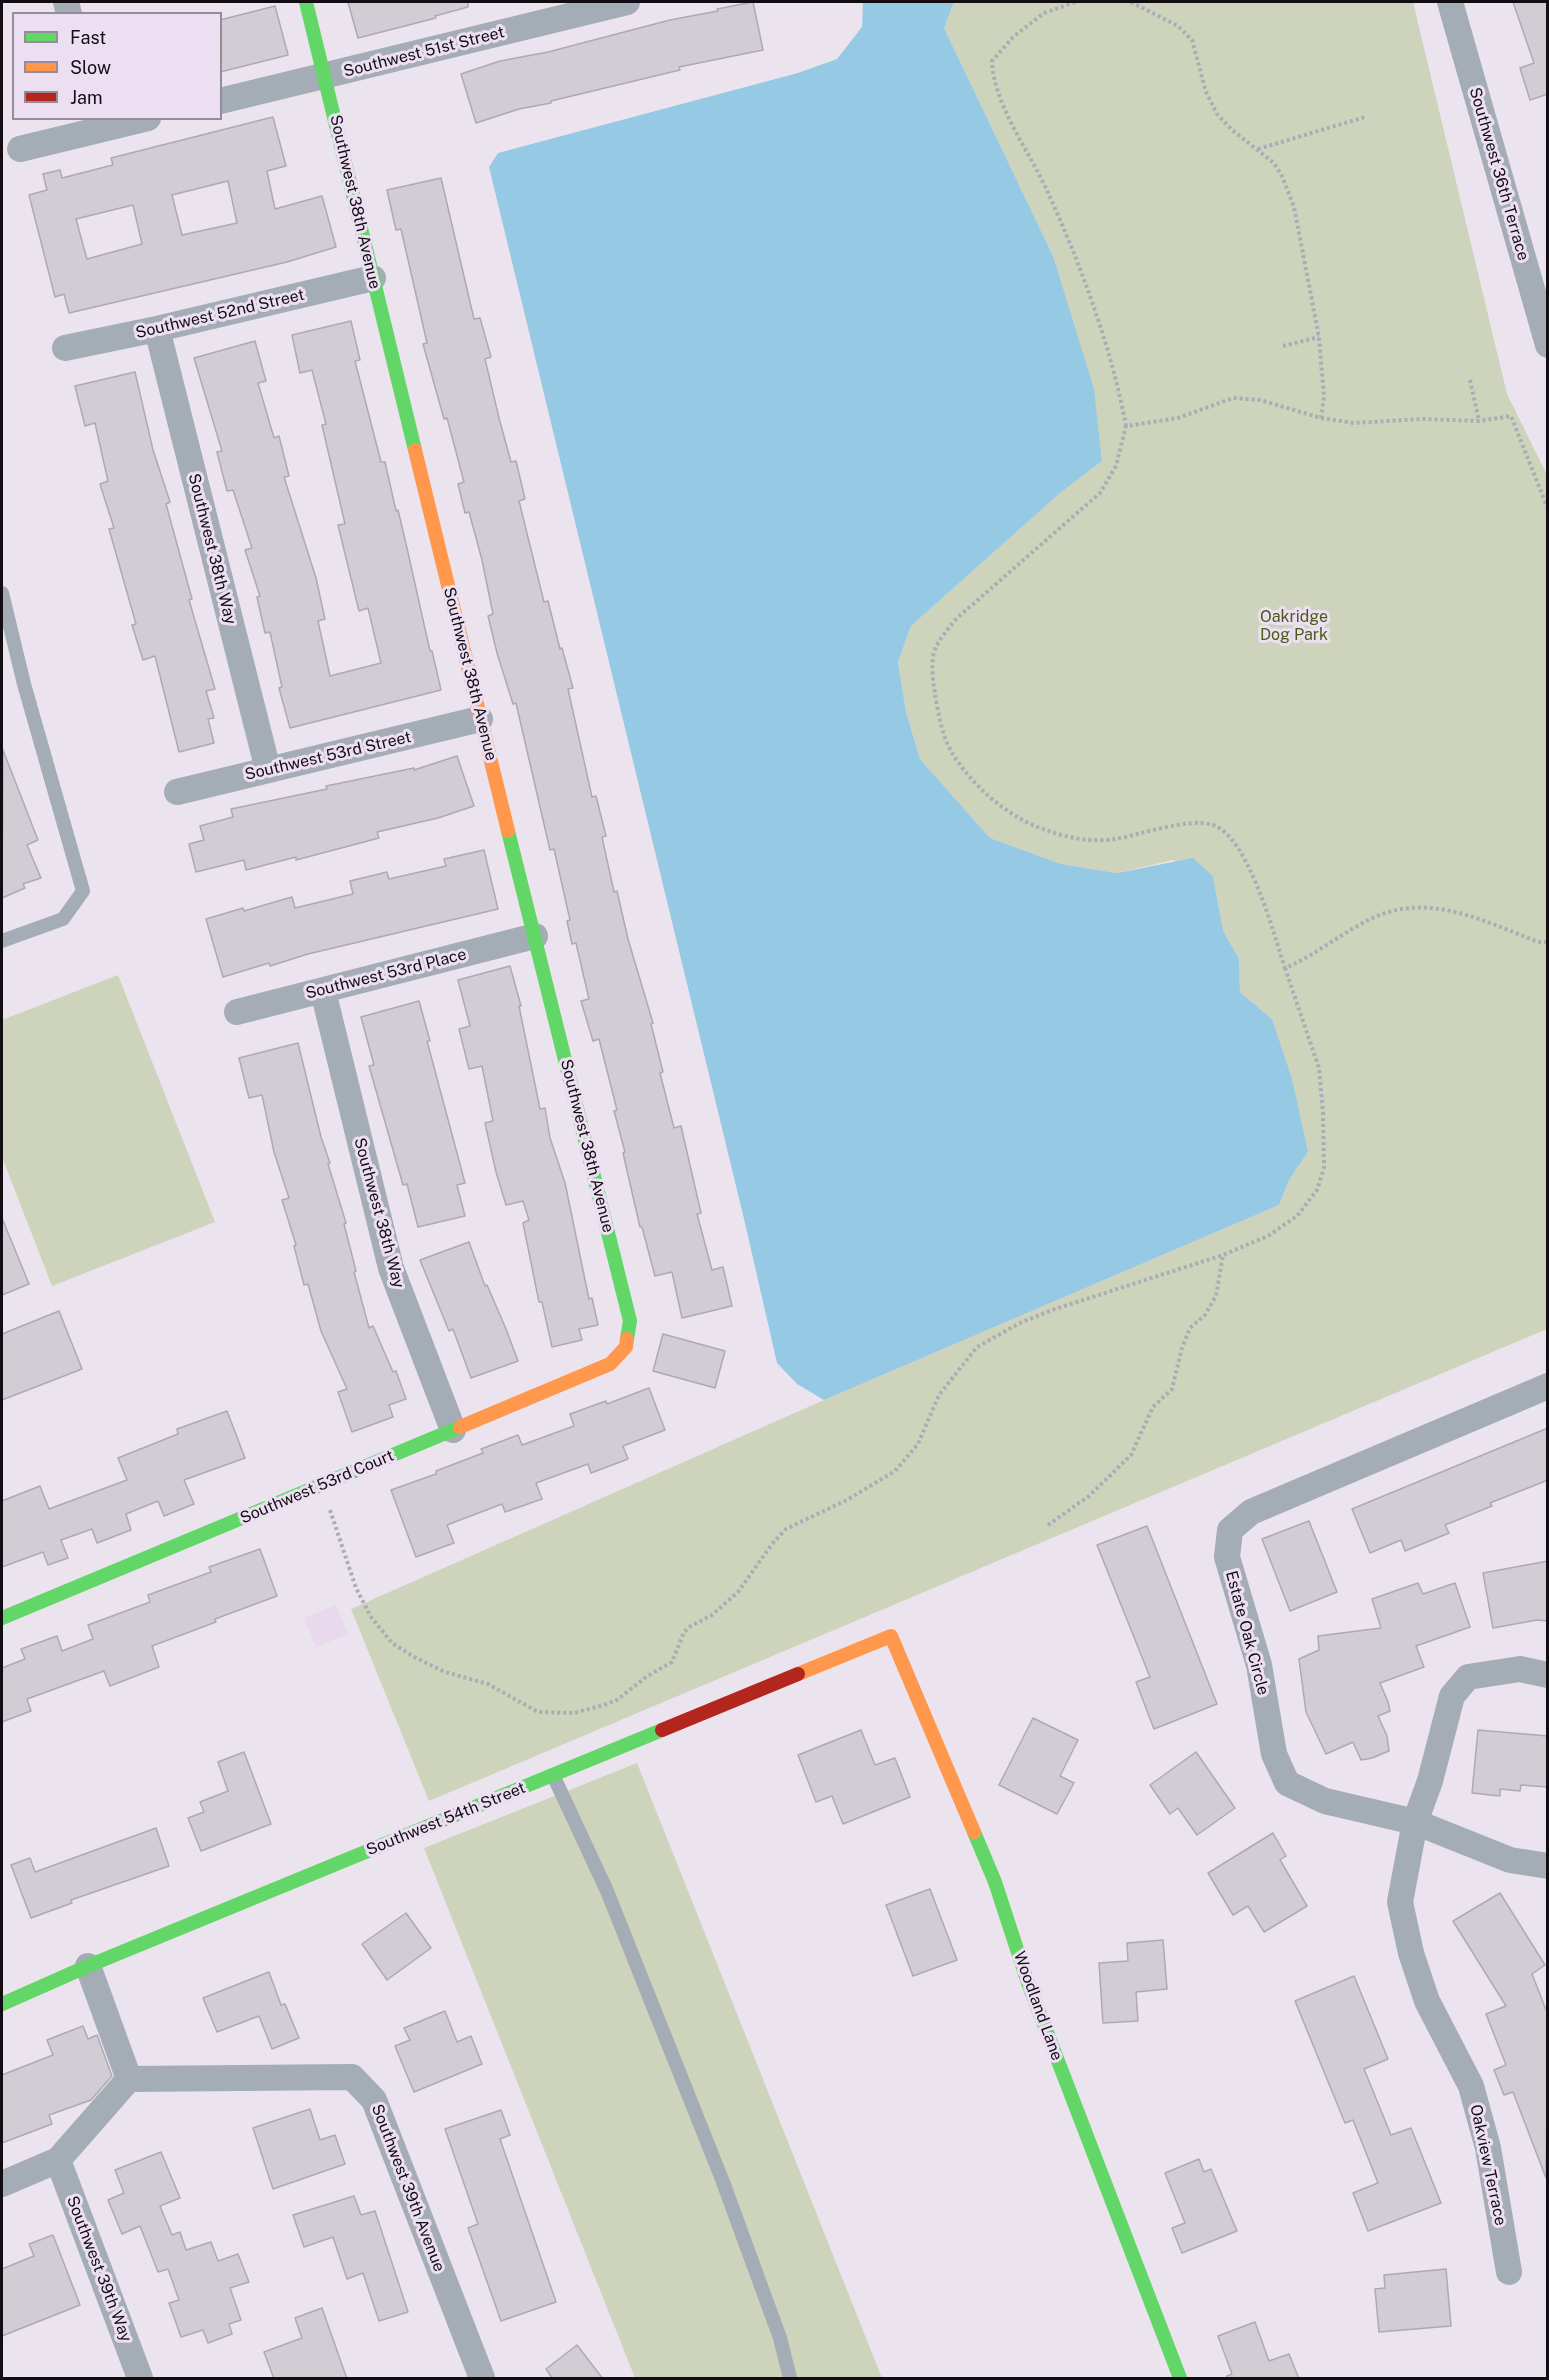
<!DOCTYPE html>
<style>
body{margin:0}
#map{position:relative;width:1549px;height:2380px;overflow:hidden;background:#ebe3ee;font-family:"Public Sans",sans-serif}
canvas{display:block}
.frame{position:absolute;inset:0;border:3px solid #120d13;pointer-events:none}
.legend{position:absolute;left:12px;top:12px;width:210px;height:108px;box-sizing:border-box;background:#eddff2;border:2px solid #958b99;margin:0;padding:8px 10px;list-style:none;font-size:18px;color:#120d13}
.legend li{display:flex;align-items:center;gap:12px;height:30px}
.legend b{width:30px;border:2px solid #958b99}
</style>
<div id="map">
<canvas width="1549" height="2380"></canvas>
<div class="frame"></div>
<ul class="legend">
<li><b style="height:8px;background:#63d668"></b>Fast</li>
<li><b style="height:8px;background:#ff974d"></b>Slow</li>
<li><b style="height:8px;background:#b3261e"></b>Jam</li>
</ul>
</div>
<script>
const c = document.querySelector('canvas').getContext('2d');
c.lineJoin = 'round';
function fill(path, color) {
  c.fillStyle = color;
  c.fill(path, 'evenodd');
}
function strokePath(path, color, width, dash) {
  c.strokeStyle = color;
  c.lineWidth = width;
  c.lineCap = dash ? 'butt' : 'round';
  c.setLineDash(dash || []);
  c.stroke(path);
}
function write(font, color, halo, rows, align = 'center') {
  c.font = font + ' "Public Sans",sans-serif';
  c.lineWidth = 6;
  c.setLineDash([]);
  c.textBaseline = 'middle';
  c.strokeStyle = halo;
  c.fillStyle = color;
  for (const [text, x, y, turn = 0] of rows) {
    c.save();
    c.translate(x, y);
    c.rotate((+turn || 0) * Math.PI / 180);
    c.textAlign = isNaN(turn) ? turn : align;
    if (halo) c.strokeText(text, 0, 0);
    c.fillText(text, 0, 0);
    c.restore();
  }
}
fill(new Path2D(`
 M336 1605 348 1634 316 1647 304 1618Z`), '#e8d9ec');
fill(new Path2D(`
 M954 2H1413L1507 394 1547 475V1329L429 1801 351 1609 824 1400 1279 1205 1289 1180 1308 1152 1272 1019 1240 992 1239 959 1223 930 1213 876 1173 860 1117 873 1061 864 990 838 920 759 906 712 898 662 911 626 1059 494 1102 461 1053 256 944 28Z
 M118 975 215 1222 52 1286 2 1157V1020Z
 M637 1763 882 2378H635L424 1848Z`), '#cdd4bb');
fill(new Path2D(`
 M863 2H954L944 28 1053 256 1094 389 1102 461 1059 494 911 626 898 662 906 712 920 759 990 838 1061 864 1117 873 1193 858 1213 876 1223 930 1239 959 1240 992 1272 1019 1292 1079 1308 1152 1289 1180 1279 1205 824 1400 797 1384 777 1363 745 1223 489 167 498 153 798 73 837 59 862 27Z`), '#96c9e4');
const building = new Path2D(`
 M348 2H468V7L435 16 436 18 358 38Z
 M753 2 763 50 679 67 680 70 551 101V103L519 109 476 123 461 74 500 61 548 52 670 20 718 11 717 9Z
 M1513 2H1548V94L1530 100 1520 68 1534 63Z
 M275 6 288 55 220 72V20Z
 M273 117 286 166 267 171 275 209 322 196 336 247 287 262 69 313 64 294 55 297 29 195 47 190 43 174 60 170 62 178 113 165 111 158ZM228 181 237 223 182 235 172 195ZM133 205 142 244 87 259 76 219Z
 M441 178 474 319 480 318 491 357 485 359 499 418 511 462 516 461 525 499 519 501 544 602 548 601 560 649 562 648 573 688 568 689 592 797 596 796 606 836 602 837 614 892 617 891 628 939 653 1023 651 1024 663 1072 660 1073 674 1128 681 1126 701 1213 697 1214 712 1270 723 1267 732 1306 682 1318 672 1272 655 1276 642 1227H640L623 1153 625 1152 614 1111 617 1110 599 1039 593 1041 581 1001 589 999 576 943 572 944 567 921 570 920 554 849 550 850 516 703 513 704 497 653 488 616 493 614 482 560 469 512 465 513 458 484 464 482 447 418 444 419 423 344 427 343 401 229 396 230 387 190Z
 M351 321 360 360 355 361 381 462H385L396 511 398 510 407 548 430 651H432L441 690 290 728 279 688 282 687 270 632 265 633 257 597 260 596 245 550 252 548 233 490 227 491 217 452 222 451 194 358 255 341 266 381 258 383 274 438 279 436 289 476 284 477 316 578 325 619 318 621 330 676 381 663 368 608 359 611 338 525 345 524 322 425 326 424 312 370 300 373 292 335Z
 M135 372 153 450 170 502 166 504 192 599 189 600 215 689 206 691 214 718 208 719 214 743 179 752 155 656 143 660 132 625 136 624 109 529 114 528 100 484 108 481 95 423 85 426 75 386Z
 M3 750 38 840 27 845 41 878 23 884 25 888 2 898Z
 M457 756 474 806 438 818 377 832 379 838 296 860V857L246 870 244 860 196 872 189 844 204 840 200 826 233 817 231 809 327 789 326 786 365 778 414 768V770Z
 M484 850 498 909 308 954 270 966 269 963 223 977 206 919 243 908 244 911 292 897 295 908 353 894 350 881 387 872 389 879 446 866 444 859Z
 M510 966 521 1006H519L540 1109 545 1108 550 1138 565 1183 589 1299 592 1298 598 1325 579 1329 582 1340 552 1347 542 1302H539L523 1223 529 1220 523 1201 506 1205 496 1172 485 1123 493 1121 482 1066 469 1069 459 1029 470 1026 458 980Z
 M419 1001 430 1041H427L465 1183 457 1185 465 1216 418 1227 407 1184 403 1185 369 1066 374 1065 361 1017Z
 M298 1043 321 1137 330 1163 328 1164 346 1223 344 1224 356 1271 354 1272 369 1328 373 1326 393 1372 396 1371 406 1399 389 1405 393 1417 352 1432 338 1392 347 1389 321 1331 308 1284 304 1285 294 1246 296 1245 282 1200 289 1198 274 1152 262 1095 249 1098 239 1058Z
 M2 1218 29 1284 2 1295Z
 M469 1242 485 1286 487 1285 506 1329 518 1361 471 1378 453 1329 449 1331 420 1260Z
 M59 1311 82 1369 2 1400V1334Z
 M663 1334 725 1351 715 1388 653 1371Z
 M649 1388 665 1430 623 1446 628 1459 591 1473 588 1464 536 1483 542 1499 505 1512 502 1504 447 1525 454 1543 416 1557 391 1490 436 1474V1471L483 1453 481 1449 518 1435 522 1445 574 1426 570 1414 606 1401 607 1404Z
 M227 1411 245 1458 184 1480 194 1504 164 1516 158 1501 126 1514 131 1530 97 1543 92 1529 61 1540 68 1558 48 1565 43 1552 2 1567V1501L40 1486 49 1509 127 1480 118 1458 178 1434 177 1429Z
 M1548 1428V1480L1490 1503 1492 1506 1445 1525 1449 1533 1405 1551 1401 1540 1370 1553 1352 1509Z
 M1309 1521 1337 1592 1290 1611 1262 1539Z
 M1147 1526 1217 1704 1154 1729 1136 1682 1150 1677 1097 1545Z
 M260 1549 277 1596 215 1619 216 1622 152 1646 159 1667 110 1686 104 1671 27 1699 31 1711 2 1722V1668L25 1659 21 1649 57 1636 62 1651 93 1639 88 1625 150 1602 148 1595 211 1572 209 1567Z
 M1548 1561V1621L1537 1620 1493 1628 1483 1573Z
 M1418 1583 1423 1594 1455 1583 1470 1627 1416 1646 1424 1667 1380 1683 1388 1702 1390 1711 1378 1716 1387 1736 1389 1751 1372 1758 1361 1760 1353 1742 1326 1754 1306 1712 1299 1659 1319 1650 1318 1636 1381 1628 1372 1599Z
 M1033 1718 1078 1740 1060 1776 1074 1783 1057 1814 999 1785Z
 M861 1730 875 1765 895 1758 910 1797 843 1824 832 1796 816 1802 798 1755Z
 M1478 1730 1548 1736V1787L1521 1785 1520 1791 1500 1789V1796L1472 1793Z
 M244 1752 271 1824 201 1851 188 1818 204 1812 200 1802 228 1791 218 1762Z
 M1196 1752 1235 1808 1197 1835 1178 1808 1170 1814 1150 1785Z
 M156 1828 169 1866 71 1900 72 1903 31 1918 11 1865 30 1858 35 1872Z
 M1273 1833 1286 1856 1280 1860 1307 1906 1264 1932 1248 1906 1233 1915 1208 1873Z
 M930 1889 957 1960 913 1976 886 1905Z
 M1500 1893 1545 1965 1532 1974 1548 2015 1546 2178 1513 2092 1504 2095 1494 2070 1506 2065 1486 2014 1506 2006 1453 1921Z
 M406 1913 431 1948 387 1980 362 1944Z
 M1163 1940 1167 1989 1136 1992 1138 2021 1103 2023 1099 1963 1128 1961 1127 1943Z
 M269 1972 281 2005 285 2004 299 2038 272 2049 259 2016 217 2032 203 1998Z
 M1354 1976 1388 2059 1364 2069 1391 2135 1411 2128 1441 2203 1368 2231 1353 2193 1378 2183 1353 2120 1345 2123 1295 2001Z
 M445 2011 457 2042 471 2036 482 2064 414 2092 395 2046 410 2040 404 2028Z
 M83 2026 88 2039 97 2035 112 2076 91 2100 49 2115 52 2124 2 2143V2075L53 2055 47 2040Z
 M310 2109 320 2140 335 2135 345 2164 273 2189 253 2128Z
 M501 2110 510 2135 500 2139 556 2302 501 2321 468 2228 478 2224 445 2129Z
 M161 2152 180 2198 160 2206 172 2235 180 2232 186 2250 211 2242 218 2261 238 2254 249 2282 230 2288 241 2320 229 2324 232 2334 208 2343 203 2330 181 2337 169 2303 179 2300 168 2269 158 2272 140 2226 122 2234 108 2200 124 2193 115 2170Z
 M1199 2159 1204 2172 1211 2169 1237 2231 1182 2253 1172 2228 1185 2223 1165 2173Z
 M354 2196 361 2215 375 2211 408 2312 379 2321 363 2273 347 2279 333 2237 304 2247 293 2215Z
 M53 2235 80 2305 2 2336V2269L34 2256 29 2244Z
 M1446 2269 1451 2326 1379 2332 1375 2289 1385 2288 1384 2275Z
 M322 2308 347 2379H274L264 2352 302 2338 295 2318Z
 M1255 2322 1269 2361 1289 2354 1299 2379H1227V2376L1232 2374 1218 2336Z
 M577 2345 603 2379H553L546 2369Z`);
fill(building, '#d2ccd5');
strokePath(building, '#aea9b2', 1.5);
strokePath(new Path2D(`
 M1075 2 1044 13 1013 37 992 61C994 107 1031 153 1049 195 1081 265 1112 350 1126 426
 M1131 2 1178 26 1192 40 1206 92 1217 114 1232 130 1274 163 1282 176 1294 207 1319 337 1324 397 1321 418
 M1258 149 1365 117
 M1283 346 1319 337
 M1470 380 1479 421
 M1548 509 1511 416 1479 421 1423 419 1354 423 1321 418 1260 400 1233 398 1178 418 1126 426 1116 466 1100 493 956 619C948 629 940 638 935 649 930 663 933 680 935 694 938 712 942 735 951 751 972 787 1012 821 1052 832 1072 839 1093 842 1115 839 1141 835 1187 817 1213 825 1248 836 1274 935 1285 968 1312 957 1335 938 1361 924 1422 888 1479 919 1538 942H1548
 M330 1510 356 1588 371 1617 392 1643 414 1657 445 1672 488 1684 538 1712 574 1713 604 1705 617 1700 646 1677 672 1662 684 1632 691 1626 712 1615 738 1592 772 1544 786 1529 847 1500 895 1471 918 1444 939 1395 977 1347 1020 1323 1052 1310 1223 1255
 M1048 1525 1089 1496 1131 1455 1153 1407 1172 1389 1182 1348 1190 1328 1205 1315 1216 1296 1223 1255 1268 1236 1297 1216 1317 1190 1324 1168 1323 1113 1319 1068 1285 968`), '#aaadb5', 4, [3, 3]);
strokePath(new Path2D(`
 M2 593 24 684 83 891 63 919 2 941
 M553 1775 607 1891 723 2182 780 2338 790 2378`), '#a4acb6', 14);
strokePath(new Path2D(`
 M66 2 69 14
 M1450 2 1548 345
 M220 101 627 2
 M20 149 148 118
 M157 329 268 770
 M65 348 157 329 373 278
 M177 792 480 719
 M323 991 391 1268 453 1430
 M237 1012 535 936
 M1548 1386 1251 1512 1230 1530 1227 1557 1259 1665 1274 1754 1287 1783 1325 1801 1415 1822 1430 1781 1452 1696 1468 1677 1520 1669 1548 1675
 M88 1966 129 2079
 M129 2079 352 2077 374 2100 482 2378
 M58 2160 140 2378
 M2 2184 58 2160 129 2079
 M1509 2272 1488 2148 1471 2086 1427 2001 1411 1953 1400 1902 1415 1822 1510 1860 1548 1866`), '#a4acb6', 26);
strokePath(new Path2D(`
 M306 2 415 450
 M508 831 630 1321 627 1339
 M2 1618 460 1427
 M974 1832 995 1882 1028 1983 1180 2378
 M2 2004 88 1966 662 1730`), '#63d668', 14);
strokePath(new Path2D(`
 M415 450 508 831
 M460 1427 610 1364 626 1347 627 1339
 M798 1674 891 1636 974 1832`), '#ff974d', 14);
strokePath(new Path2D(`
 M662 1730 798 1674`), '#b3261e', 14);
write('16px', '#120d13', '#eddff2', [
 ["Southwest 51st Street",424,52,-14],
 ["Southwest 36th Terrace",1499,174,74],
 ["Southwest 38th Avenue",355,202,77],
 ["Southwest 52nd Street",220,314,-13],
 ["Southwest 38th Way",212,549,76],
 ["Southwest 38th Avenue",470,674,76],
 ["Southwest 53rd Street",328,756,-13],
 ["Southwest 53rd Place",386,974,-14],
 ["Southwest 38th Avenue",587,1146,76],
 ["Southwest 38th Way",379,1213,75],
 ["Southwest 53rd Court",317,1487,-23],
 ["Estate Oak Circle",1247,1633,75],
 ["Southwest 54th Street",446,1819,-22],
 ["Woodland Lane",1038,2006,70],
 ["Oakview Terrace",1488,2165,78],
 ["Southwest 39th Avenue",408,2188,69],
 ["Southwest 39th Way",99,2269,69]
]);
write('16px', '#495b15', '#eddff2', [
 ["Oakridge",1294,617],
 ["Dog Park",1294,635]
]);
</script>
